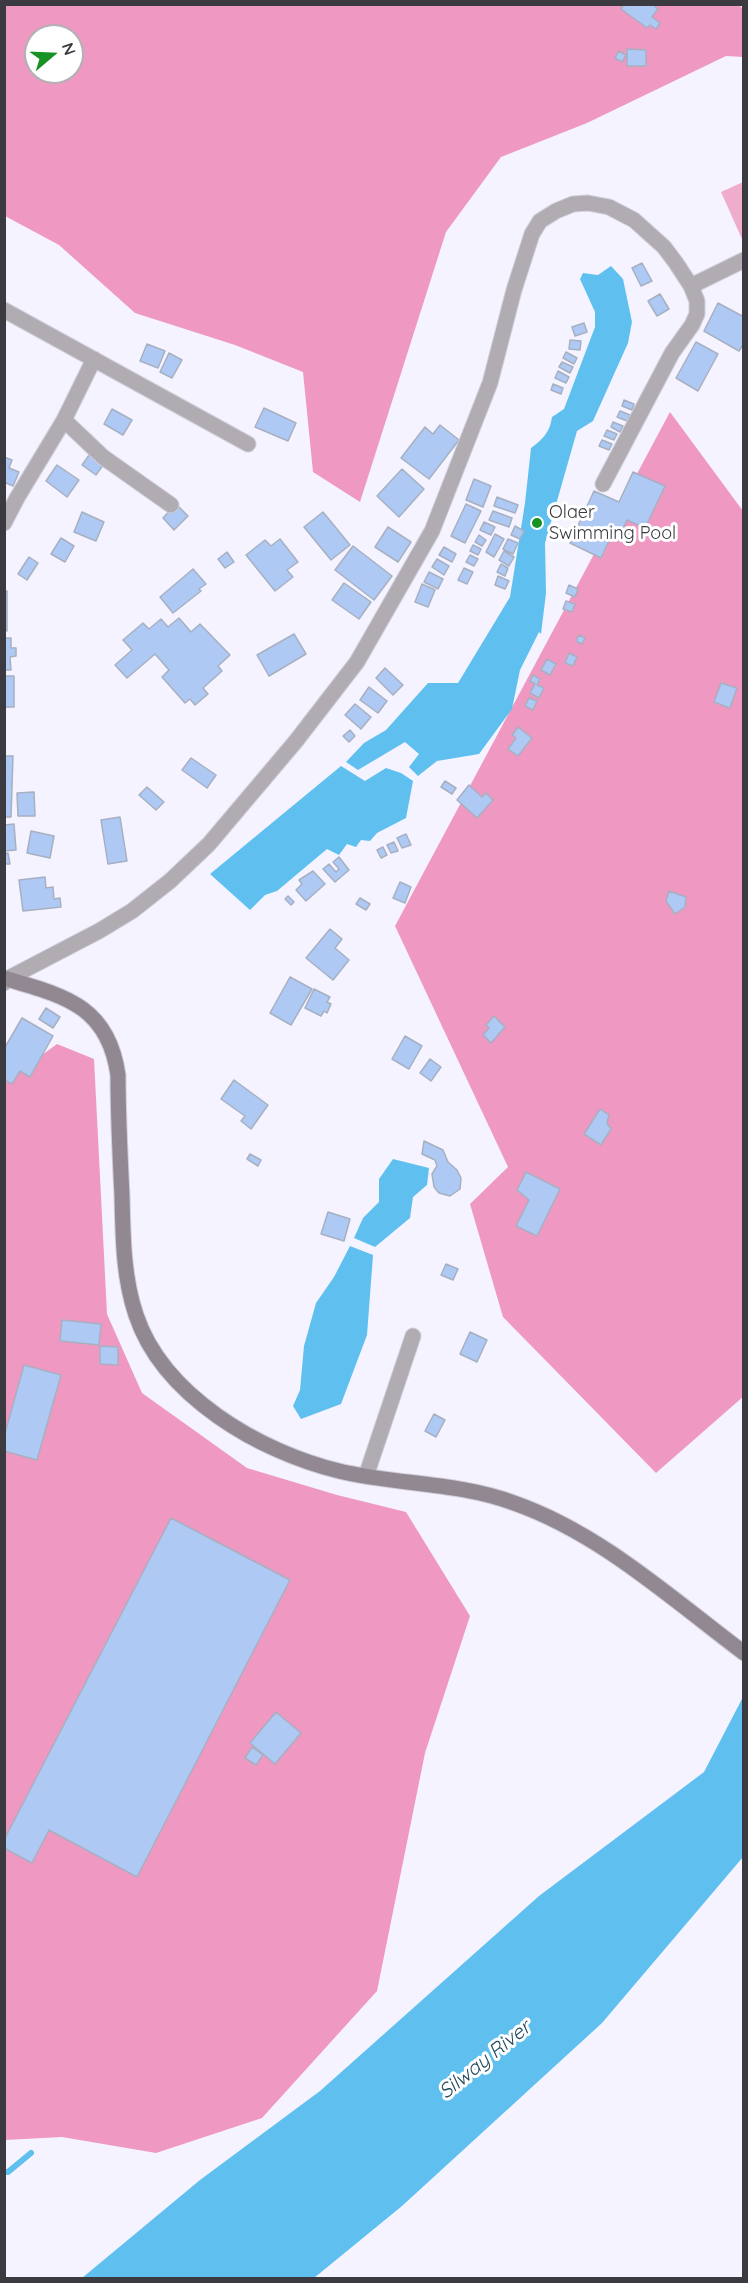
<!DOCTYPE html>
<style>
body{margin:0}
#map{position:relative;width:748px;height:2283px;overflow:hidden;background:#f4f3ff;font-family:Quicksand,sans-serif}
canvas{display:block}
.frame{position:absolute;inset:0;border:6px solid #3b3a41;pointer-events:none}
.north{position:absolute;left:24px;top:24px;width:60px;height:60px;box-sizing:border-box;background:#fff;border:2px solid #b1b0b3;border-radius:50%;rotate:71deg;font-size:16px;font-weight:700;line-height:24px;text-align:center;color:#3b3a41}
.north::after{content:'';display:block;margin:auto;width:21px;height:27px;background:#169324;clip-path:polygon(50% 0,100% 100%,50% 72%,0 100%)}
</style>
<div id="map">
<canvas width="748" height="2283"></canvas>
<div class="frame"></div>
<div class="north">N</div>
</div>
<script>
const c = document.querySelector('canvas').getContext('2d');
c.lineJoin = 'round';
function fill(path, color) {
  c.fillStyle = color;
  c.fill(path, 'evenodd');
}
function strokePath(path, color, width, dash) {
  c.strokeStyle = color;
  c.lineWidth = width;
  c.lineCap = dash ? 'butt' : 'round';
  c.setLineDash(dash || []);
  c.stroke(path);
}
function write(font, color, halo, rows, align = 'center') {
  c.font = font + ' Quicksand,sans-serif';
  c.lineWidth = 6;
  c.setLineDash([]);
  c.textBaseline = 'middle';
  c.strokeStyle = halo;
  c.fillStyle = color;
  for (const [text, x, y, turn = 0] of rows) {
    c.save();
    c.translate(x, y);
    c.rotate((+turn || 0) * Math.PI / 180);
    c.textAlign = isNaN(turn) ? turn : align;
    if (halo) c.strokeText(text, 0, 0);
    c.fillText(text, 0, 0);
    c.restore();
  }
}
fill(new Path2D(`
 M743 182 744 239H742L721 192Z`), '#f0accc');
fill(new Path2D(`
 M4 5H739L743 9V57L726 56 587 123 501 157 446 232 360 502 313 472 303 372 235 345 135 313 59 245 5 216ZM36 36H72V72H36Z
 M670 412 743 511 744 1396 656 1473 503 1317 470 1204 508 1167 395 926Z
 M57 1044 94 1059 107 1314 142 1393 247 1468 337 1495 406 1512 470 1616 425 1753 377 1991 262 2118 156 2153 62 2137 5 2140V1082Z`), '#ef99c2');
fill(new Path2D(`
 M611 266 623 279 632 322 628 343 593 421 577 431 545 543 546 593 541 634 539 632 520 670 512 709 479 754 437 761 418 776 409 767 419 754 405 742 358 770 346 762 364 743 386 730 428 683H458L510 597 525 503 531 448C543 439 550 432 552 417L564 409 595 327V312L580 279 583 273 598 275Z
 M341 766 365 781 386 768 401 773 413 781 406 818 377 833 370 841 361 840 356 847 347 844 339 855 327 849 277 891 265 895 250 910 210 874Z
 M393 1159 429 1168 427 1185 413 1197 410 1218 375 1247 354 1238 363 1218 379 1202V1179Z
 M350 1246 373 1255 367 1335 341 1404 301 1419 293 1406 300 1390 304 1346 316 1303 334 1277Z
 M743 1697V1857L602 2023 402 2206 314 2278H82L200 2180 320 2091 539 1896 704 1772Z`), '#5fc0ef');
strokePath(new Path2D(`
 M4 2172H8L31 2153`), '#5fc0ef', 6);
const building = new Path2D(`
 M624 4H652L658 9 652 17 660 23 656 29 650 25 647 28 621 9Z
 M627 49 646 50V66H627Z
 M619 51 626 55 622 62 615 58Z
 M642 263 652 281 641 286 632 268Z
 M660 294 669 309 657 316 648 301Z
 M718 303 744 317V343L739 351 704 331Z
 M584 323 587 332 575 336 572 327Z
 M570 340 581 341 580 350 569 349Z
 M696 342 718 354 698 391 676 378Z
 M147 344 165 351 158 368 140 361Z
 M566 352 577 358 574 364 563 358Z
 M169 353 182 360 172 378 160 372Z
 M562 362 573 367 570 373 559 367Z
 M558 371 569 377 566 383 555 378Z
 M553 384 563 388 561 394 551 390Z
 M624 400 634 404 632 410 622 406Z
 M264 408 296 423 288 441 255 427Z
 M112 409 132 420 123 435 104 424Z
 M620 411 630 415 627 421 617 417Z
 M613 422 623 426 620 432 611 427Z
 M440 425 459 440 429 479 401 458 425 427 433 434Z
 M607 430 617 434 614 440 604 436Z
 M602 440 612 444 609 450 599 446Z
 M92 451 106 461 96 475 82 465Z
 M4 457 12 460 9 468 19 472 13 486 4 482Z
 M57 465 79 480 67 497 46 481Z
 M402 469 424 489 399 517 377 496Z
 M633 472 665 486 645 528 627 520 621 533 614 530 601 558 570 543 594 491 619 502Z
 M474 479 491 486 483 507 466 500Z
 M497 497 518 505 515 513 494 506Z
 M176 504 188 516 174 530 163 518Z
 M466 504 481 511 465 543 451 536Z
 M493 511 512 518 509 527 489 520Z
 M82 512 104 522 96 541 74 532Z
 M323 512 350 545 331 560 304 527Z
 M484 522 495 527 491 535 480 530Z
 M515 526 524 531 520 539 511 535Z
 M388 527 411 542 398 562 375 547Z
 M495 534 504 539 494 557 486 552Z
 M479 535 486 540 482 546 475 542Z
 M61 538 74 546 65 562 51 554Z
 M280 539 298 562 287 570 293 577 275 591 246 555 265 540 271 546Z
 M508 539 518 543 513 554 503 549Z
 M473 545 481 549 478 555 470 551Z
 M353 546 392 576 374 600 335 570Z
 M444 547 456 554 452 562 439 555Z
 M504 551 514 557 509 566 499 560Z
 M227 552 234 562 225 568 218 559Z
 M470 555 478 559 474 566 466 562Z
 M29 557 38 563 27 580 18 574Z
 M437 559 449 566 444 575 432 567Z
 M501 564 508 568 505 576 497 572Z
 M464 568 473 572 467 584 458 580Z
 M193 569 206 584 199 589 201 591 173 613 160 597Z
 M429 572 443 579 438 589 424 582Z
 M498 576 509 581 505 589 495 585Z
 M344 583 371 602 359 619 332 600Z
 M422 584 435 590 428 607 415 602Z
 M569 585 578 589 575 597 566 593Z
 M4 591H7V631H4Z
 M566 601 575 604 572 612 563 609Z
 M179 618 191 632 200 624 230 655 218 666 222 671 203 688 208 694 195 705 190 699 185 703 162 677 169 670 155 654 127 678 115 665 132 650 123 640 143 623 149 629 161 619 168 627Z
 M294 634 306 654 269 676 257 655Z
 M579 635 585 638 582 644 576 641Z
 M4 638H11V648H16V656L10 657 11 670H4Z
 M569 653 577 657 573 666 565 663Z
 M547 659 556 664 550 675 541 670Z
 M385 668 403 685 393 695 376 678Z
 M533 675 540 679 537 685 544 688 539 698 530 693 535 684 530 681Z
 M4 676H14V707H4Z
 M721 683 737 688 730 708 714 702Z
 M369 687 387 701 378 713 360 700Z
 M529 698 537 701 533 710 525 706Z
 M355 704 371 717 361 729 345 715Z
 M518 727 532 738 518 756 508 749 516 738 512 735Z
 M350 730 355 736 349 742 343 736Z
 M4 756H13L11 817H4Z
 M191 758 216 775 207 788 182 770Z
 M445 781 456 788 452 794 441 787Z
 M469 785 482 797 486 793 493 800 477 818 457 800Z
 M147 787 164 802 156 810 139 795Z
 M34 792 35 816H18L17 793Z
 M120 817 127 861 108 864 101 820Z
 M14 824 16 850 4 851V825Z
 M31 831 54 836 50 858 27 853Z
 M406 834 411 845 402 848 397 838Z
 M394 842 398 851 391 853 387 845Z
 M383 847 387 855 381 858 377 850Z
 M8 853 10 864H4V854Z
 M339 857 349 870 335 882 323 869 329 864 336 872 339 869 333 862Z
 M313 871 325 884 306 901 296 890 302 884 299 880Z
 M45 877 46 888 53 887 54 899 60 898 61 907 23 911 19 880Z
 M400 882 411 887 405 903 393 898Z
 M669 891 686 897 685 907 675 914 666 901Z
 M288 896 294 902 291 905 285 899Z
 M360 898 370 904 366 910 356 904Z
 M330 929 342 939 335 948 349 960 333 980 306 958Z
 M290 977 312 989 291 1025 270 1013Z
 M314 989 330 997 327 1002 331 1004 327 1013 324 1011 321 1016 305 1008Z
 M46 1008 60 1017 53 1028 39 1019Z
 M494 1016 505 1027 491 1043 483 1035 489 1028 486 1025Z
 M22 1018 53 1036 30 1077 20 1071 12 1084 4 1080V1049Z
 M405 1036 422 1046 409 1069 392 1059Z
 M430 1059 441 1067 431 1081 420 1073Z
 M234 1080 268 1105 251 1129 241 1121 245 1116 221 1099Z
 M600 1109 609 1115 607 1123 611 1129 601 1145 584 1134Z
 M424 1141 443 1150 448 1162 457 1170 461 1178 460 1189 450 1196 439 1193 434 1187 432 1174 437 1166 435 1160 422 1154Z
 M250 1154 261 1160 258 1166 247 1159Z
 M526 1172 560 1189 537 1236 516 1226 529 1200 517 1190Z
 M328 1212 350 1219 344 1241 321 1234Z
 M446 1264 458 1269 453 1280 441 1275Z
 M62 1320 101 1324 99 1345 60 1341Z
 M470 1332 487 1340 477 1362 460 1354Z
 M100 1346 118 1347V1365L100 1364Z
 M24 1365 61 1375 37 1460 4 1451V1437Z
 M434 1414 445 1420 436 1437 425 1431Z
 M171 1518 290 1580 137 1877 49 1830 32 1863 4 1848V1840Z
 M276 1712 301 1733 275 1764 250 1743Z
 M252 1747 263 1755 256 1765 245 1758Z`);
fill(building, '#afc9f5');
strokePath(building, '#a7b0c1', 1.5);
const street = new Path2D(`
 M691 286 744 260
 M4 310 248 444
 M64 420 103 457 171 505
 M4 523 17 498 64 420 94 359
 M4 983 7 979 99 931 132 911 170 881 209 844 296 741 357 662 432 531 490 383 514 290 532 234 540 221 556 211 573 204 588 203 609 207 634 220 664 247 676 263 691 286 697 301V314L692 325 672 353 603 484
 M366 1476 413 1336`);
const secondary = new Path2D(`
 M4 978C64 996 108 1005 118 1075 118 1115 120 1156 122 1196 123 1236 123 1277 136 1315 163 1396 260 1452 339 1471 397 1485 457 1482 514 1503 600 1533 672 1599 744 1653`);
strokePath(street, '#cfced9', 17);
strokePath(secondary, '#cfced9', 17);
strokePath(street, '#b1acb2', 15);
strokePath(secondary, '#918892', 15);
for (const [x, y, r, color] of [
 [537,523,6,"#169324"]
]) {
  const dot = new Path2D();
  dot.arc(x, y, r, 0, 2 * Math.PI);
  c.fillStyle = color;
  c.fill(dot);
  strokePath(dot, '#fff', 2);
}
write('18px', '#3b3a41', '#fff', [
 ["Olaer",549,513],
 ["Swimming Pool",549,534]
], 'left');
write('italic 20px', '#214a5f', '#fff', [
 ["Silway River",485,2060,-39]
]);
</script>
